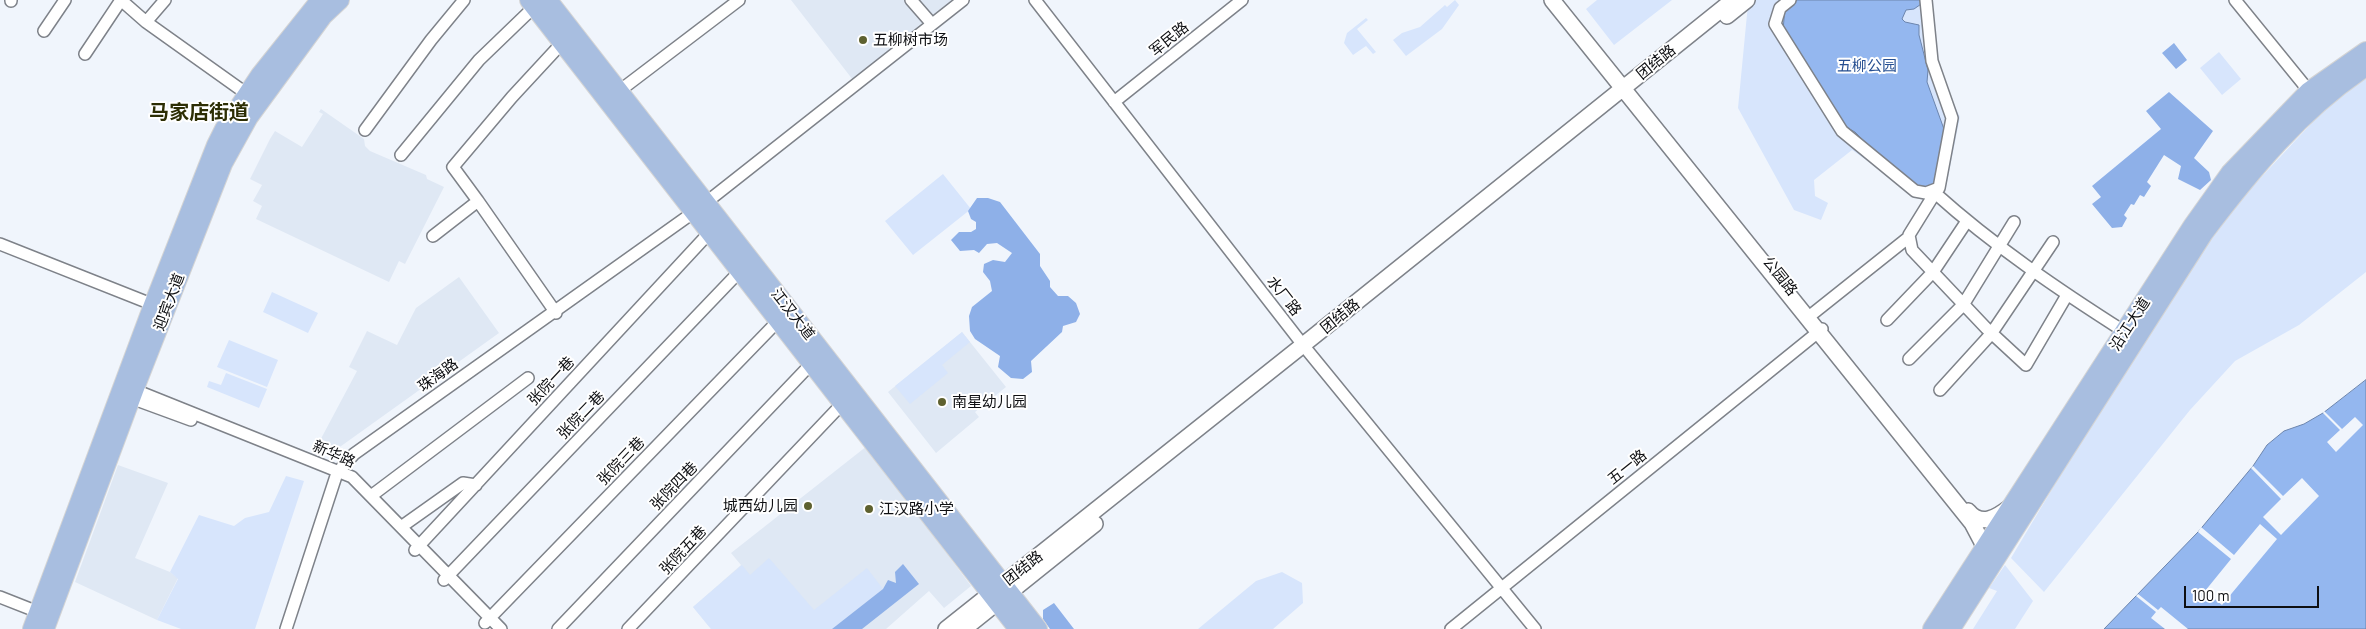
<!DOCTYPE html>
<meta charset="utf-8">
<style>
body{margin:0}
#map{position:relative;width:2366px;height:629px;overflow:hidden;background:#f0f5fc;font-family:Barlow,sans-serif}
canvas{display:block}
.scale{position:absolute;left:2184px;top:586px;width:135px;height:22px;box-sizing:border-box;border:2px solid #0e0f12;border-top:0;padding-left:6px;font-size:15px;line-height:18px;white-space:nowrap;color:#0e0f12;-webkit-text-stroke:4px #fff;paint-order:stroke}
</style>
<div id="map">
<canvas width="2366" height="629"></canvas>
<div class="scale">100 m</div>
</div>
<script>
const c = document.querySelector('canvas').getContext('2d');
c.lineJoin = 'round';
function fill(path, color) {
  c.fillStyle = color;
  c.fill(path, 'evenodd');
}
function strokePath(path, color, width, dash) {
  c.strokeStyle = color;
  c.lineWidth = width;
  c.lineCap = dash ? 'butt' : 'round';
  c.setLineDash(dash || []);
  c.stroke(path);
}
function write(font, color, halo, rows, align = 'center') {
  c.font = font + ' Barlow,"Noto Sans SC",sans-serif';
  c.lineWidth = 4;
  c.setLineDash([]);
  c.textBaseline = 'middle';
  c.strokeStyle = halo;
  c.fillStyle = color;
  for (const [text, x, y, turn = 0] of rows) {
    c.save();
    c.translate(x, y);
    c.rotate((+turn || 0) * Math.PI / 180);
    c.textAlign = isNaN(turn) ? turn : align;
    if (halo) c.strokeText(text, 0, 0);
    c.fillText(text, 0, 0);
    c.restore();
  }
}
fill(new Path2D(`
 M791 0H955L853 80Z
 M321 109 364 139 365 146 370 151 426 175 427 179 444 187 405 264 399 261 389 282 256 219 262 206 253 201 262 185 250 179 270 139 275 131 302 147 323 114 319 112Z
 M459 277 499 333 330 454 316 448 357 371 349 367 367 331 397 345 416 308Z
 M962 332 1006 387 975 412 979 417 936 453 888 392Z
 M867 446 971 586 944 608 929 591 886 629H711L693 607 741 565 731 553Z
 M118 465 168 483 135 558 170 572 178 578 157 620 75 582Z`), '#dfe8f4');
fill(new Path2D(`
 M1455 0 1459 5 1442 29 1406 56 1393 40 1402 33 1420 27 1445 5 1447 7Z
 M1597 0H1672L1614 45 1586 9Z
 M1753 0H1927L1932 61 1960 117 1946 187 1927 203 1852 150 1814 180 1815 196 1828 203 1821 220 1794 210 1738 108 1748 4Z
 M1366 18 1368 20 1357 29 1376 52 1373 54 1366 46 1353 55 1344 43 1347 33Z
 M2219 52 2241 79 2222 95 2200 68Z
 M2366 72V272L2299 325 2235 361 2190 410 2044 592 2011 558 2197 246 2350 82Z
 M943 174 971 209 913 255 885 221Z
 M272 292 318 313 308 333 263 312Z
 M962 332 970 342 942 365 948 373 910 404 895 386Z
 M229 340 278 360 267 387 217 367Z
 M226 373 267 389 259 408 207 387 209 381 221 385Z
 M286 476 304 481 255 629H181L157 620 178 579 170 572 199 515 234 526 245 518 269 512Z
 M769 558 814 610 867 568 883 589 832 629H711L693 607 742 565 750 575Z
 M2005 565 2033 601 2015 629H1973L1997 591 1989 588Z
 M1282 572 1302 583 1303 603 1273 629H1198L1256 581Z`), '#d7e5fc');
fill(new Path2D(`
 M2174 43 2187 60 2176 69 2162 53Z
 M2169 92 2213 131 2194 158 2209 172 2211 180 2200 190 2178 179 2181 166 2164 155 2147 182 2151 186 2144 197 2140 195 2134 205 2131 204 2124 215 2127 218 2122 227 2112 228 2092 204 2101 197 2092 186 2161 129 2146 111Z
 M977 198H988L1000 202 1040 254V266L1050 281V287L1058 296H1068L1076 303 1080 314 1076 322 1063 326 1062 332 1031 361 1032 372 1023 379 1011 378 998 367 1000 356 975 339 970 331 969 316 972 307 992 291 990 281 983 272 984 264 993 260 1005 262 1012 253 997 243 987 244 979 253 974 250 960 251 951 240 959 232H971L976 229V222L971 219 968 211Z
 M903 564 919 584 862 629H832L883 589 888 580 896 583 895 572Z
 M1054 603 1074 629H1050L1043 619V610Z`), '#8eb0e8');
const water = new Path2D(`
 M1793 0H1927L1914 9 1906 10 1902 19 1905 22 1919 25V35L1928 70 1927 82 1945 132 1939 179 1932 185 1921 189 1863 145V140L1855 132 1842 125 1783 31 1785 6Z
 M2366 380V629H2104L2198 532 2253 466 2267 445 2284 431 2304 424 2323 413Z`);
fill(water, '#94b7ef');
strokePath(water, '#6c85ad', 1);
fill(new Path2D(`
 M2324 411 2342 429 2355 417 2363 425 2336 452 2327 442 2340 430 2323 413Z
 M2253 466 2283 496 2302 478 2319 496 2281 535 2263 517 2281 499 2251 468Z
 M2260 524 2277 539 2222 605 2205 591 2231 559 2198 532 2201 527 2234 555Z
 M2138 594 2158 610 2161 607 2188 629H2165L2151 618 2156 612 2136 596Z`), '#f0f5fc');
const street = new Path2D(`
 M121 0 146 22 247 94
 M911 0 932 24
 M1035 0 1303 345 1535 629
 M1790 0 1780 8 1775 24 1842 131 1915 191 1926 193 1939 188 1952 118 1932 61 1926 0
 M2235 0 2309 91
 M11 1V0
 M146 22 165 0
 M44 31 65 0
 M85 54 121 0
 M614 95 739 0
 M1114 102 1242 0
 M365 130 431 40 464 0
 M401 155 479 60 534 7
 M478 201 453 167 512 97 562 43
 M433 236 478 201 556 313
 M0 244 159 307
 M2067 295 2026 365 1986 328 1912 250 1909 235 1935 193C1994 246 2059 290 2125 332
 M1811 315 1909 237
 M1887 320 1933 272 1967 221
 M1909 359 1963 305 2014 222
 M135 390 352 477 501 629
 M1940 390 1991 334 2053 242
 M131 398 191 420
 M371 496 528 378
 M401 527 463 483 476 485
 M415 550 710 232
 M444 580 740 271
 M0 597 38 612
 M485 623 778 321
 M286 629 337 473 354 454 694 212 963 0
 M558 629 811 364
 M628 629 842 404
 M1451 629 1822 329`);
const secondary = new Path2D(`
 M1552 0 1972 523 1982 542 1986 557
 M1727 16 1747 0
 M1968 511C1981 527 1996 518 2010 507
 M946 629 1303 345 1733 0
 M964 629 1095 524`);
const primary = new Path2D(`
 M529 0 1018 629
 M548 0 1038 629
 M32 629 153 305 216 145 224 129 260 75 320 0
 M45 629 135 388 223 164 249 117 323 16 340 0
 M1932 629 2193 225 2230 173 2309 91 2366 51
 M1951 629 2204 233C2251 171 2301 110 2366 67`);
strokePath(street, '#7e8289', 14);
strokePath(secondary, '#7e8289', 18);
strokePath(primary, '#d4d4d4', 20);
strokePath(street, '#fff', 11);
strokePath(secondary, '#fff', 15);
strokePath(primary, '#a8bee0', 18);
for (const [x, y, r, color] of [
 [863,40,5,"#5e612f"],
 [942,402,5,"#5e612f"],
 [808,506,5,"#5e612f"],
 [869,509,5,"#5e612f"]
]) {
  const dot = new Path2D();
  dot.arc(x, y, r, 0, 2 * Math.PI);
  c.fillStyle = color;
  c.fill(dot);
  strokePath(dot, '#fff', 2);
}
write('15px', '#0e0f12', '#fff', [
 ["军民路",1169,39,-39],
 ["团结路",1656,62,-39],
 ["公园路",1780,276,51],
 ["水厂路",1284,296,52],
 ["迎宾大道",169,302,-69],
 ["江汉大道",793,314,52],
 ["团结路",1340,316,-39],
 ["沿江大道",2130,324,-57],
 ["珠海路",438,375,-36],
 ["张院一巷",551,381,-47],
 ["张院二巷",581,415,-46],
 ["新华路",334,454,24],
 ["张院三巷",621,461,-46],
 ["五一路",1627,467,-39],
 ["张院四巷",674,486,-46],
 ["张院五巷",683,550,-47],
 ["团结路",1023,568,-38]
]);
write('15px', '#0e0f12', '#fff', [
 ["五柳树市场",873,40],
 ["南星幼儿园",952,402],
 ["城西幼儿园",798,506,"right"],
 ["江汉路小学",879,509]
], 'left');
write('15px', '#264f91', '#fff', [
 ["五柳公园",1867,66]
]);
write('bold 20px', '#2d2e04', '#fff', [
 ["马家店街道",199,112]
]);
</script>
